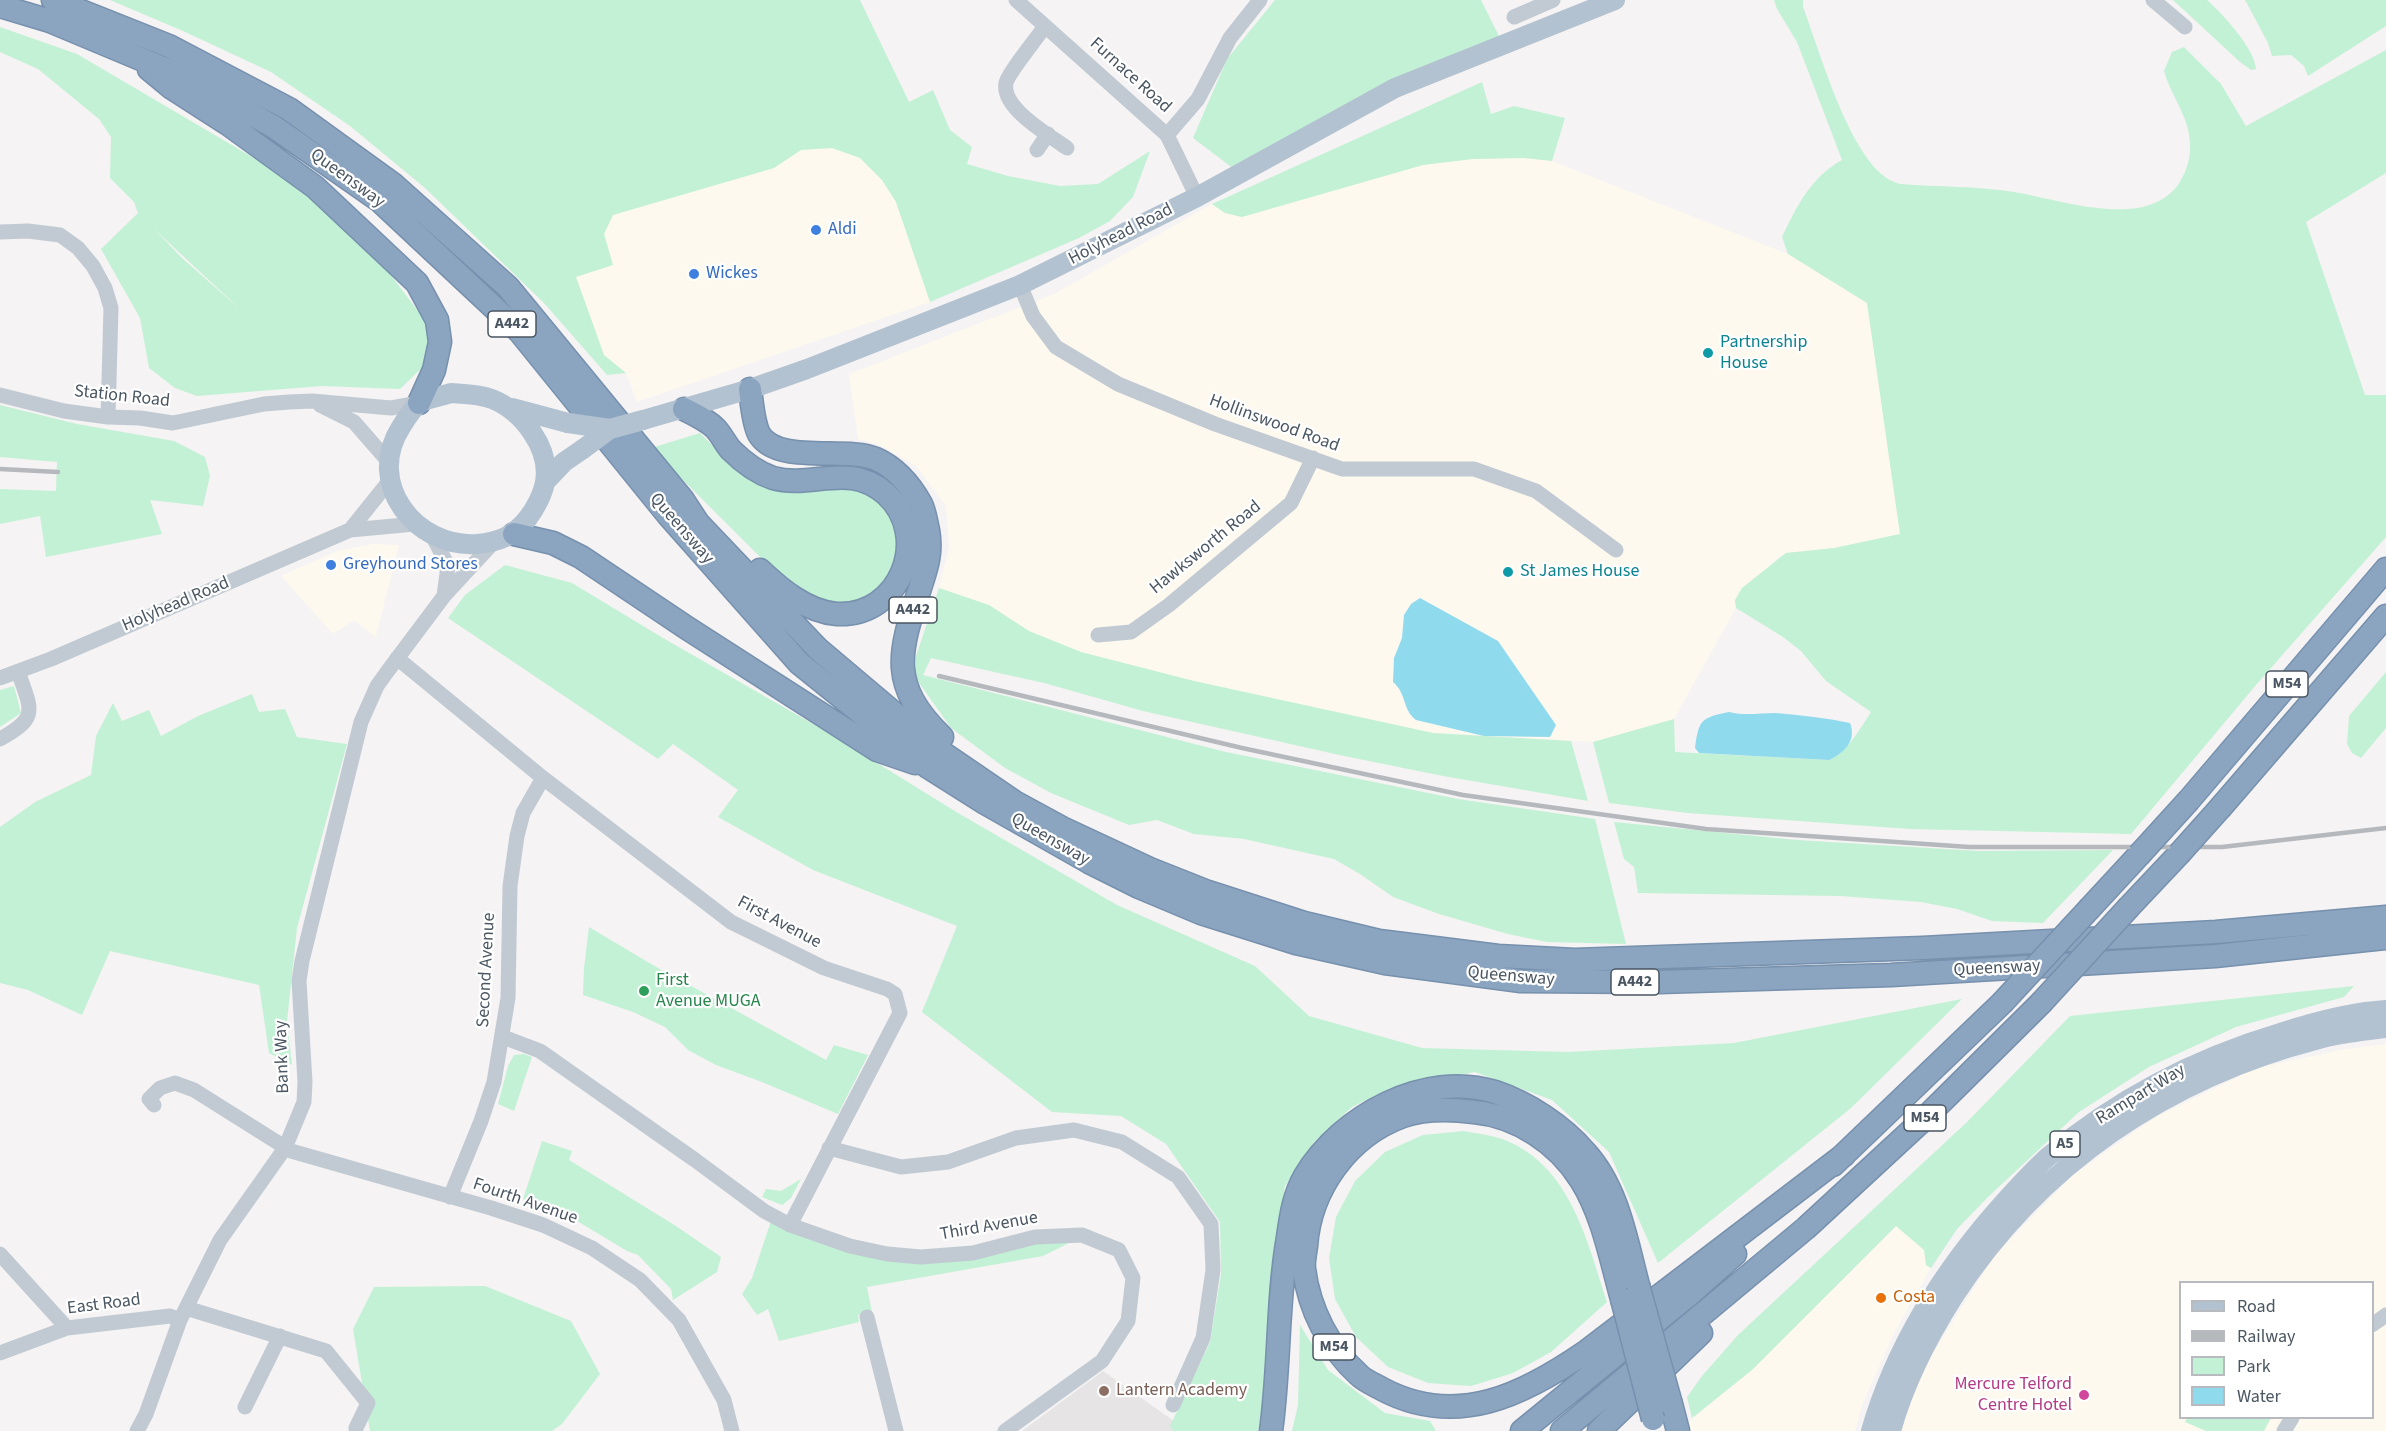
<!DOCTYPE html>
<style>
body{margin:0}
#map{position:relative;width:2386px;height:1431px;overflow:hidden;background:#f5f3f3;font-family:"Source Sans 3",sans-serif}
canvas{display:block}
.legend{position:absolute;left:2179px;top:1281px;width:195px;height:138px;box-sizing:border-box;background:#fff;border:2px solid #b7bbc0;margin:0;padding:8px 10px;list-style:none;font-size:18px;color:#4a5661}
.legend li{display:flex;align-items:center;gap:12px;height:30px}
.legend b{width:30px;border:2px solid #b7bbc0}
</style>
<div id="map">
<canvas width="2386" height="1431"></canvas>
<ul class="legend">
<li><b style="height:8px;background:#b3c2d1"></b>Road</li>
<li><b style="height:8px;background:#b5b8bd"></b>Railway</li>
<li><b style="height:16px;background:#c3f1d5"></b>Park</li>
<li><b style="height:16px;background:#90daee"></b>Water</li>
</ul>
</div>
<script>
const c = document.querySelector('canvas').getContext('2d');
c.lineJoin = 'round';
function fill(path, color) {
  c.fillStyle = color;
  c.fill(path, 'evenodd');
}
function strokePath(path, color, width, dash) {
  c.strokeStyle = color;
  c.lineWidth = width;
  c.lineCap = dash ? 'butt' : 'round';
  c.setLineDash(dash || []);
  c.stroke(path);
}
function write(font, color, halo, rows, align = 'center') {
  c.font = font + ' "Source Sans 3",sans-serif';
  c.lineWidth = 4.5;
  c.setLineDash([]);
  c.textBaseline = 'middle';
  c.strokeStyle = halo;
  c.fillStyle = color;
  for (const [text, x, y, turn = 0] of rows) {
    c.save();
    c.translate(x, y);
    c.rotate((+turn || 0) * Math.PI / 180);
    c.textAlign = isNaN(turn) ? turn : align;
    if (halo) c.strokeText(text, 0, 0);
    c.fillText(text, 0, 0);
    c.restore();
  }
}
fill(new Path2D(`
 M832 148 860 158 882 180 896 202 930 302 637 402 626 373 604 355 576 276 613 265 604 234 613 215 774 168 801 150Z
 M1524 158 1552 161 1788 254 1867 303 1900 534 1834 548 1786 553 1775 560 1764 572 1754 578 1742 588 1735 600 1736 608 1674 719 1593 742 1433 733 1194 681 1081 652 1029 631 989 605 939 588 949 547 946 506 916 466 878 444 858 439 849 374 1054 294 1212 204 1225 213 1242 217 1423 165 1473 159ZM1404 615 1498 641 1555 725 1408 714 1394 658 1402 638Z
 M373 544 399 545 376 637 354 620 333 634 281 576 337 551Z
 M2386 1044V1431H1897L1926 1364 1994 1256 2073 1175 2154 1118 2253 1069 2345 1049ZM2180 1282H2372V1418H2180Z
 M1897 1226 1925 1250 1926 1265 1931 1268 1894 1333 1863 1403 1855 1431H1685L1684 1426 1752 1370Z`), '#fdf9ef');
fill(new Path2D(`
 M1103 1371 1188 1431H1022Z`), '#e6e4e5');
fill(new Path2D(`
 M110 0H860L909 102 933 90 950 130 972 147 967 164 1008 176 1060 186 1098 184 1150 151 1133 197 1110 221 1079 238 930 302 896 202 882 180 860 158 832 148 801 150 774 168 613 215 604 234 613 265 576 277 604 355 626 373 607 375 544 303 425 188 350 126 271 72 183 31Z
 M1275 0H1481L1499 36 1234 169 1193 138 1227 59Z
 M1774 0H1803V7C1820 52 1847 148 1884 176 1888 180 1895 182 1900 184 1938 187 1977 186 2014 192 2059 199 2144 231 2178 185 2186 173 2191 158 2190 143 2189 116 2171 96 2164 71L2172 52 2184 47 2221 84 2246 126 2386 50V173L2306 222 2365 395H2386V537L2256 685 2131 834 1910 829 1688 813 1609 803 1593 742 1674 719 1675 752 1829 760C1849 750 1859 730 1871 712L1826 681 1801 651 1783 637 1736 608 1735 600 1742 588 1786 553 1834 548 1900 534 1867 303 1788 254 1782 237C1797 206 1811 177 1842 160L1797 42 1777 9Z
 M2173 0H2207C2222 13 2255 49 2256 69L2251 70 2240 62Z
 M2245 0H2386V26L2308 76 2304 66 2291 55 2272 56 2268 43Z
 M0 27 77 54 288 178 378 258 427 323 429 361 400 389 322 386 197 396 175 388 149 368 140 318 101 249 138 213 134 202 110 178 111 137 99 119 38 69 0 52ZM154 229 241 310 182 258Z
 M1482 82 1491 114 1514 106 1565 118 1552 161 1524 158 1473 159 1423 165 1242 217 1225 213 1212 204Z
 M0 405 77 424 174 441 205 457 210 476 203 506 150 500 162 534 46 557 40 516 0 524V489L56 491 57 462 0 457Z
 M700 433 727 460 862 487 894 514 902 544 886 586 861 602 828 606 784 581 651 448Z
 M505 565 572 583 663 638 827 732 958 813 1117 905 1255 966 1309 1016 1422 1048 1568 1052 1734 1043 1962 999 1851 1108 1658 1263 1609 1152 1552 1100 1475 1072 1391 1088 1352 1107 1314 1142 1285 1186 1277 1236 1267 1390 1258 1431H1173L1170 1426 1210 1342 1221 1274 1220 1222 1166 1144 1121 1116 1052 1112 922 1012 957 926 813 870 718 817 738 790 673 744 658 759 448 618 465 595Z
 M939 588 989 605 1029 631 1081 652 1194 681 1433 733 1571 741 1588 801 1443 776 1344 756 1143 711 1044 683 931 658 923 675 1226 752 1458 799 1595 819 1626 944 1547 942 1508 934 1439 914 1393 897 1360 874 1334 859 1244 839 1194 834 1157 820 1129 825 1051 793 1005 768 951 728 915 677 916 656Z
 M2386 672V728L2361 758 2352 753 2347 744 2349 716Z
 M14 686 21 713 0 727V690Z
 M252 694 259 712 285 709 297 737 347 744 297 928 287 1021 292 1065 269 1053 259 985 110 951 82 1015 28 990 0 983V827L35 802 91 775 96 736 113 703 122 721 149 710 161 736 198 716Z
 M1614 822 1797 840 1979 851 2113 850 2043 923 1992 921 1957 909 1921 902 1840 896 1638 893 1634 867 1624 859Z
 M589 927 651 964 826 1060 834 1045 868 1055 838 1114 762 1082 716 1065 688 1050 665 1027 633 1012 583 995 584 968Z
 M2354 986 2344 997 2236 1027 2149 1067 2079 1112 1988 1197 1957 1229 1931 1268 1926 1265 1924 1250 1896 1226 1752 1370 1692 1418 1687 1397 1702 1376 1738 1335 1967 1122 2070 1016Z
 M524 1054 532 1057 514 1111 498 1104 508 1066 514 1055Z
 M1464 1131C1477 1134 1493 1135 1505 1140 1571 1167 1587 1241 1607 1302L1551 1352 1513 1373 1471 1386 1428 1383 1388 1367 1356 1337 1335 1299 1329 1258 1336 1217 1355 1181 1385 1152 1423 1135Z
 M542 1141 572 1151 569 1160 676 1226 721 1257 717 1272 673 1300 671 1289 638 1255 627 1251 572 1218 523 1199Z
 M801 1179 791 1198 782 1205 762 1197 766 1189 781 1191Z
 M771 1221 908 1261 1038 1240 1077 1239 1043 1256 867 1287 872 1312 858 1315 859 1322 779 1341 768 1309 757 1315 742 1294 752 1278Z
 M485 1286 571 1321 600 1374 562 1424 552 1431H370L353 1329 374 1287Z
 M1300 1325 1328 1370 1385 1413 1430 1421 1436 1431H1292L1298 1405Z
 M2187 1418H2271L2264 1431H2206L2185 1422Z`), '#c3f1d5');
fill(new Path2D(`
 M1420 598 1498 641 1556 725 1550 737 1484 736 1416 720C1402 709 1407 694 1393 682L1394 658 1402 638 1404 615 1411 604Z
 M1729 712C1745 716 1760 713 1776 713 1801 715 1826 718 1850 723 1857 741 1844 753 1829 760L1699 753 1695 748C1699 719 1701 718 1729 712Z`), '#90daee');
const highway = new Path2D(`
 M53 0 169 46 289 109 394 185 508 287 683 500 698 523 818 649 934 747 1016 803 1062 828 1150 869 1208 892 1304 923 1379 941 1498 956 1575 960 1923 948 2216 932 2386 917
 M0 6 50 21 191 80 274 127 380 201 519 331 668 515 799 663 928 767 985 803 1089 862 1139 887 1201 913 1296 943 1385 963 1521 981 1659 982 1891 975 2215 956 2386 938
 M149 69 172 88 228 124 315 187 417 283 437 320 440 342 434 370 419 403
 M750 389C752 403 753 422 759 434 777 465 846 446 876 459 896 468 911 486 921 504 925 512 926 522 928 530 932 552 927 567 920 588 899 653 888 684 942 737
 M684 409C694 414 707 420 715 428 721 434 725 443 731 450 742 461 758 473 773 478 813 489 849 461 886 494 932 536 901 617 837 614 807 612 780 589 760 570
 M514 534 553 543 581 557 687 628 877 750 915 763
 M2189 800 2386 569
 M2221 807 2386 616
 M2129 907 2179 854
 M2090 908 2139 855
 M1833 1165 2002 1003
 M1622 1299C1611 1260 1603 1215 1581 1180 1558 1143 1517 1116 1474 1112 1450 1109 1426 1108 1403 1116 1348 1136 1310 1189 1306 1246 1305 1254 1303 1262 1304 1269 1309 1309 1329 1348 1359 1375 1365 1381 1375 1385 1382 1389 1457 1429 1525 1394 1587 1351L1844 1155
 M1671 1404 1678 1431
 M1271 1431C1280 1366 1277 1301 1288 1237 1291 1216 1294 1195 1305 1176 1341 1116 1425 1070 1495 1092 1528 1103 1563 1126 1585 1152 1618 1188 1626 1240 1638 1285
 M1522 1431 1690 1294 1735 1254
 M1562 1431 1806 1228 1924 1119 2041 1003
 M1599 1431 1701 1333`);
strokePath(highway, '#7690ad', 25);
strokePath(new Path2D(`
 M1016 0 1167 135 1197 197
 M2153 0 2185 27
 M1514 17 1553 0
 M1045 26C1038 37 1008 73 1006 83 1001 108 1049 135 1067 148
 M1167 135 1198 99 1230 38 1260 0
 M1037 150 1048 134
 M0 232 28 231 60 235 78 248 93 266 105 288 111 308 108 417
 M1020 285 1033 316 1056 347 1118 384 1215 424 1342 469H1474L1536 491 1616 550
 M0 395 64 411 108 417 140 418 173 423 264 404 289 402 312 401 391 408 419 403
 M320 405 354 422 388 461
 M350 530 391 479
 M432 535 448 566 444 596
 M1098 635 1131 632 1169 605 1291 503 1313 458
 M397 658 543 778 731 922 824 968 887 989 895 994 900 1013 790 1225
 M0 678 51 659 350 530 415 524
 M0 739C40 717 31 710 18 671
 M503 1037 540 1051 695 1160 764 1211 790 1225 850 1246 887 1254 921 1257 973 1253 1035 1237 1082 1235 1119 1250 1133 1278 1128 1321 1102 1361 1005 1431
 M154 1105 149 1099 160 1088 175 1083 194 1090 291 1151 491 1208 543 1225 592 1248 640 1280 679 1320 724 1400 732 1431
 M829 1148 901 1167 948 1162 1016 1138 1074 1130 1122 1142 1178 1177 1211 1224 1213 1270 1203 1338 1173 1405
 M450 1197 481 1121 494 1082 508 998 510 886 517 836 523 813 543 778
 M0 1254 67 1328
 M186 1308 326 1351 368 1403 356 1428
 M867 1317 896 1431
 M2372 1325 2386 1315
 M0 1353 67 1328 170 1316 180 1320
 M245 1407 280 1336
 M137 1431 146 1414 180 1320 220 1240 285 1148 304 1102 305 1082 299 981 302 961 361 722 377 686 387 672 444 596 494 542
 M2284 1431 2292 1418`), '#c1cad2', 15);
strokePath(new Path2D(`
 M451 393C465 394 479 394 492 399 522 411 551 448 545 482 543 494 535 509 528 518 514 536 499 542 477 544 415 548 365 483 401 427 406 419 413 407 421 402 430 398 442 396 451 393Z
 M512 408 568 423
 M643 420 750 389 807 369 1020 285 1197 197 1395 88 1615 0
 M546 481 564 462 583 449
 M1871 1431C1896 1344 1947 1265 2008 1198 2021 1184 2034 1169 2049 1156 2117 1099 2196 1058 2280 1033 2314 1022 2350 1012 2386 1010
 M1891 1431C1904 1384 1928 1337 1954 1296 2040 1164 2167 1078 2319 1039 2340 1033 2364 1031 2386 1028`), '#b3c2d1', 20);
strokePath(highway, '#8ba5c1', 22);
strokePath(new Path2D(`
 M0 469 58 472
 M939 676 1242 748 1463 795 1706 829 1969 847H2222L2386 828`), '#b5b8bd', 4.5);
const highwayBridge = new Path2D(`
 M2179 854 2221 807
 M2139 855 2189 800
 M2002 1003 2090 908
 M2041 1003 2129 907
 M1638 1285 1671 1404
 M1622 1299 1653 1419`);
strokePath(highwayBridge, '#7690ad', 25, []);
strokePath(new Path2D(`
 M568 423 610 429
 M583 449 610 429 643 420`), '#b3c2d1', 20);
strokePath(highwayBridge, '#8ba5c1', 22);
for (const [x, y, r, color] of [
 [816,230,6,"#3f7fe0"],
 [694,274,6,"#3f7fe0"],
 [1708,353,6,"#0f9aa8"],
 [331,565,6,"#3f7fe0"],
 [1508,572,6,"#0f9aa8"],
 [644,991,6,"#2e9e5b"],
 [1881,1298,6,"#e8710a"],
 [1104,1391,6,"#8d6e63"],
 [2084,1395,6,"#d1479c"]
]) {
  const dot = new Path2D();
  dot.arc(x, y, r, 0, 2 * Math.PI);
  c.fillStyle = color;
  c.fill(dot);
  strokePath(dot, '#fff', 2);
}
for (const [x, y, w] of [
 [512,324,48],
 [913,610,48],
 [2287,684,42],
 [1635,982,48],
 [1925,1118,42],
 [2065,1144,30],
 [1334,1347,42]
]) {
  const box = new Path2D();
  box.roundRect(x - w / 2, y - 13, w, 26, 4.5);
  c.fillStyle = '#fff';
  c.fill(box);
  strokePath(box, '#4a5661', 1.5);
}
write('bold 16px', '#4a5661', null, [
 ["A442",512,324],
 ["A442",913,610],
 ["M54",2287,684],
 ["A442",1635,982],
 ["M54",1925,1118],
 ["A5",2065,1144],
 ["M54",1334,1347]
]);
write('18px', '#4a5661', '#fff', [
 ["Furnace Road",1130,76,42],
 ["Queensway",347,179,36],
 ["Holyhead Road",1121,235,-27],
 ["Station Road",122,397,6],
 ["Hollinswood Road",1274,424,20],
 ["Queensway",681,529,49],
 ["Hawksworth Road",1206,548,-39],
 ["Holyhead Road",176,605,-23],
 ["Queensway",1050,840,30],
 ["First Avenue",779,923,28],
 ["Queensway",1997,969,-3],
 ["Second Avenue",487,970,-87],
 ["Queensway",1511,977,5],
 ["Bank Way",283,1057,-92],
 ["Rampart Way",2141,1095,-31],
 ["Fourth Avenue",525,1202,19],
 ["Third Avenue",989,1227,-10],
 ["East Road",104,1305,-7]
]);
write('18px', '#366cbe', '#fff', [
 ["Aldi",828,230],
 ["Wickes",706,274],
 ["Greyhound Stores",343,565]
], 'left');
write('18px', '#0d838f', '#fff', [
 ["Partnership",1720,343],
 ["House",1720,364],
 ["St James House",1520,572]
], 'left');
write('18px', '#27864d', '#fff', [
 ["First",656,981],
 ["Avenue MUGA",656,1002]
], 'left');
write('18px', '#c56008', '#fff', [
 ["Costa",1893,1298]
], 'left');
write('18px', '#b23c85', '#fff', [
 ["Mercure Telford",2072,1385],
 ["Centre Hotel",2072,1406]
], 'right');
write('18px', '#785e54', '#fff', [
 ["Lantern Academy",1116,1391]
], 'left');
</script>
